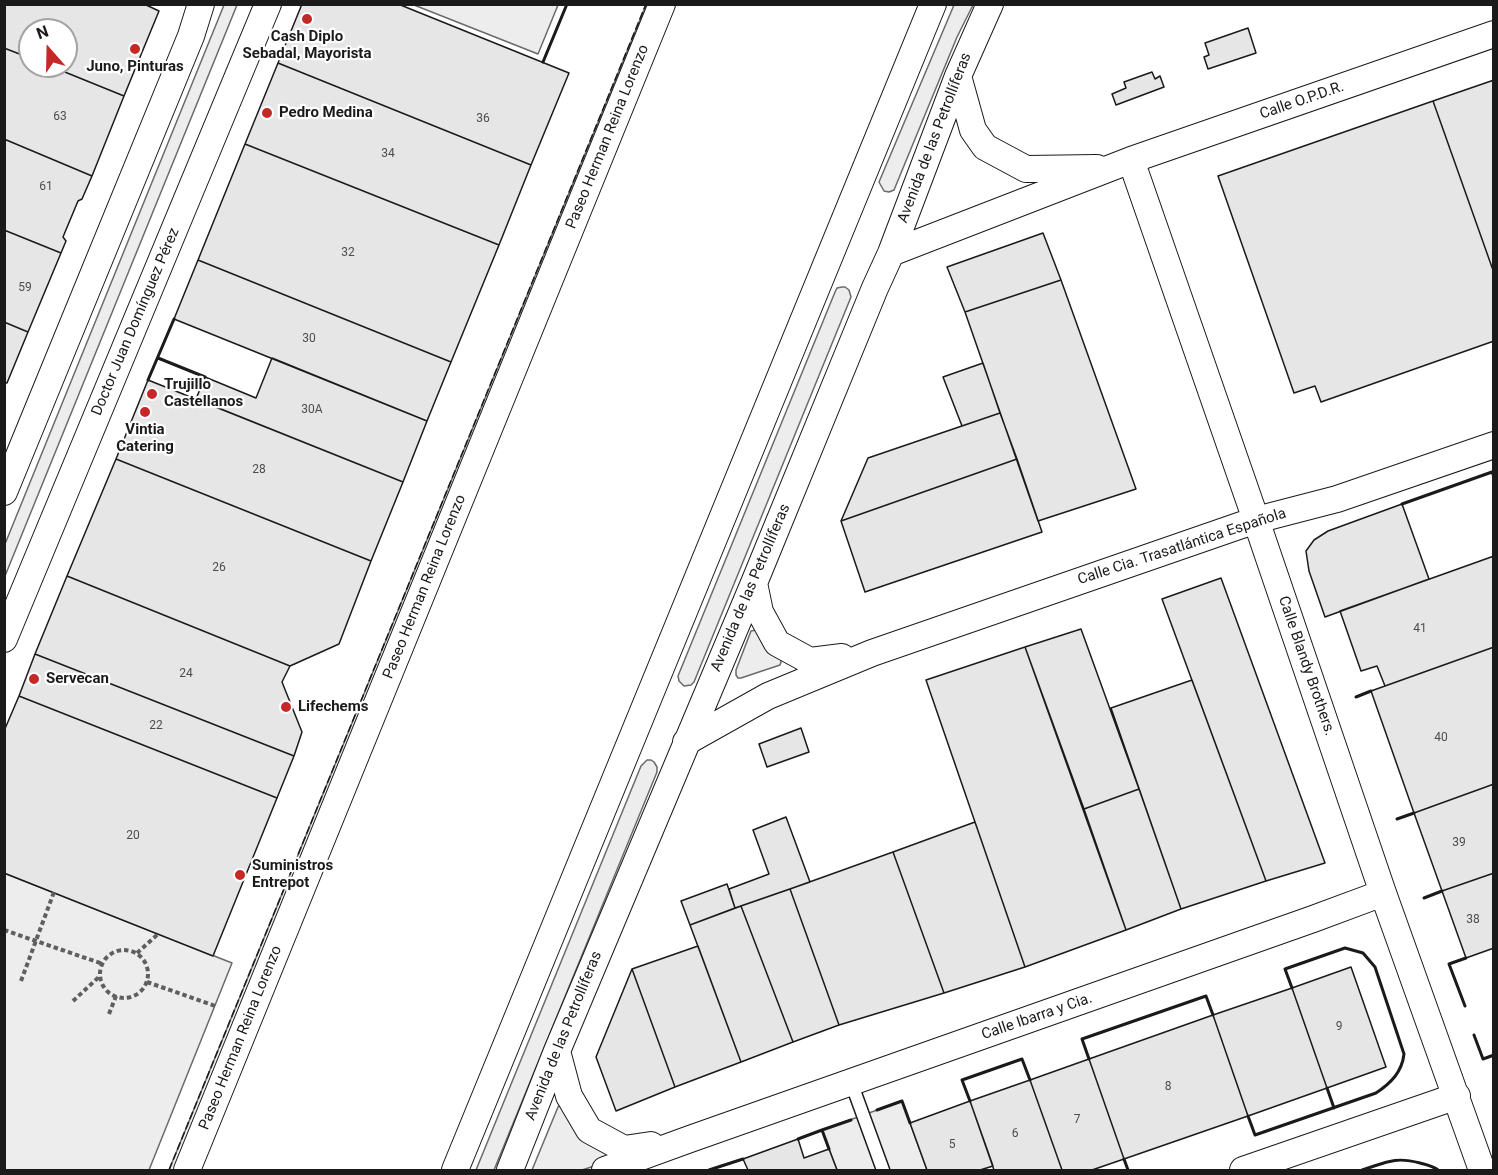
<!DOCTYPE html>
<meta charset="utf-8">
<style>
body{margin:0}
#map{position:relative;width:1498px;height:1175px;overflow:hidden;background:#fff;font-family:Roboto,sans-serif}
canvas{display:block}
.frame{position:absolute;inset:0;border:6px solid #1a1a1a;pointer-events:none}
.north{position:absolute;left:18px;top:18px;width:60px;height:60px;box-sizing:border-box;background:#fff;border:2px solid #a3a3a3;border-radius:50%;rotate:340deg;font-size:16px;font-weight:700;line-height:24px;text-align:center;color:#1a1a1a}
.north::after{content:'';display:block;margin:auto;width:21px;height:27px;background:#c62828;clip-path:polygon(50% 0,100% 100%,50% 72%,0 100%)}
</style>
<div id="map">
<canvas width="1498" height="1175"></canvas>
<div class="frame"></div>
<div class="north">N</div>
</div>
<script>
const c = document.querySelector('canvas').getContext('2d');
c.lineJoin = 'round';
function fill(path, color) {
  c.fillStyle = color;
  c.fill(path, 'evenodd');
}
function strokePath(path, color, width, dash) {
  c.strokeStyle = color;
  c.lineWidth = width;
  c.lineCap = dash ? 'butt' : 'round';
  c.setLineDash(dash || []);
  c.stroke(path);
}
function write(font, color, halo, rows, align = 'center') {
  c.font = font + ' Roboto,sans-serif';
  c.lineWidth = 4.5;
  c.setLineDash([]);
  c.textBaseline = 'middle';
  c.strokeStyle = halo;
  c.fillStyle = color;
  for (const [text, x, y, turn = 0] of rows) {
    c.save();
    c.translate(x, y);
    c.rotate((+turn || 0) * Math.PI / 180);
    c.textAlign = isNaN(turn) ? turn : align;
    if (halo) c.strokeText(text, 0, 0);
    c.fillText(text, 0, 0);
    c.restore();
  }
}
const built = new Path2D(`
 M224 5H237L5 576V544Z
 M414 5 558 4V5L538 54Z
 M646 5H651L177 1170H169Z
 M954 5H973L957 37 894 190 889 192 884 191 879 182Z
 M842 287H845L849 290 851 297 694 682 691 685 684 686 679 681 678 676 835 292 837 288Z
 M756 630 781 658V662L780 665 741 678H738L736 675V670L751 631Z
 M647 760H651L654 762 657 767V772L494 1170H476L641 766Z
 M4 873 232 963 149 1170H5Z
 M902 1101 927 1170H837L822 1130Z
 M561 1104 610 1154V1161L582 1170H532L558 1107Z`);
fill(built, '#ededed');
strokePath(built, '#6a6a6a', 1.5);
const building = new Path2D(`
 M4 4H144L159 11 124 96 50 66H66V30H30V58L4 48Z
 M302 4H398L569 73 531 165 278 63Z
 M1248 28 1256 53 1208 69 1204 57 1209 55 1205 43Z
 M4 48 30 58V66H50L124 96 92 176 4 139Z
 M278 63 531 165 499 245 245 144Z
 M1152 72 1155 79 1160 76 1164 87 1116 105 1112 94 1126 88 1124 82Z
 M1494 80V273L1433 101Z
 M1433 101 1494 273V341L1321 402 1315 386 1294 393 1218 176Z
 M4 139 92 176 82 199 78 201 63 237 66 241 61 253 4 230Z
 M245 144 499 245 451 362 198 260Z
 M4 230 61 253 28 332 4 322Z
 M1043 233 1061 280 965 312 947 267Z
 M198 260 451 362 427 421 174 319Z
 M1061 280 1136 489 1038 521 965 312Z
 M4 322 28 332 7 383 4 382Z
 M272 358 427 421 403 482 196 399 205 377 256 398Z
 M983 363 1000 413 962 426 943 377Z
 M148 380 403 482 371 561 116 459Z
 M1000 413 1017 459 841 521 868 458Z
 M116 459 371 561 339 644 290 666 67 576Z
 M1017 459 1042 532 865 592 841 521Z
 M1402 504 1429 579 1325 617 1309 571 1306 551 1314 540 1328 531Z
 M1494 556V647L1385 686 1377 666 1361 671 1340 611Z
 M67 576 290 666 282 682 302 732 294 756 35 654Z
 M1221 578 1325 863 1266 881 1162 599Z
 M1081 629 1139 789 1084 809 1025 647Z
 M1025 647 1126 930 1025 967 926 680Z
 M1494 647V784L1414 813 1371 691Z
 M35 654 294 756 277 798 19 696Z
 M1192 680 1266 881 1181 909 1111 708Z
 M19 696 277 798 213 956 4 873V731Z
 M801 728 809 752 767 767 759 744Z
 M1494 784V873L1442 891 1414 813Z
 M1139 789 1181 909 1126 930 1084 809Z
 M786 817 810 882 735 908 729 889 769 874 753 830Z
 M975 822 1025 967 944 993 893 852Z
 M893 852 944 993 839 1025 790 889Z
 M1494 873V948L1466 958 1442 891Z
 M727 884 735 908 690 925 681 901Z
 M790 889 839 1025 793 1042 741 906Z
 M741 906 793 1042 741 1062 690 925Z
 M698 946 741 1062 675 1087 632 969Z
 M1351 967 1386 1067 1327 1088 1292 988Z
 M632 969 675 1087 616 1111 596 1057Z
 M1292 988 1327 1088 1248 1116 1213 1015Z
 M1213 1015 1248 1116 1124 1159 1089 1059Z
 M1089 1059 1124 1159 1092 1170H1062L1030 1080Z
 M1030 1080 1062 1170H994L970 1101Z
 M970 1101 993 1166 980 1170H927L910 1123Z
 M798 1139 804 1158 829 1149 837 1170H748L743 1159Z`);
fill(building, '#e6e6e6');
strokePath(building, '#1a1a1a', 1.5);
const lane = new Path2D(`
 M851 1082 883 1170`);
const street = new Path2D(`
 M958 76 973 130 985 147 1026 169 1097 168
 M1131 160 1256 520 1383 893 1482 1170
 M891 253 1131 160 1494 34
 M4 492 191 36 201 4
 M754 583 760 612 777 643 810 661 842 657
 M4 639 268 4
 M686 742 768 696 872 653 1256 520 1337 499 1494 445
 M557 1051 569 1096 589 1130 624 1149 651 1145
 M187 1170 662 4
 M455 1170 933 4
 M510 1170 557 1051 754 583 875 288 891 253 958 76 990 4
 M605 1170 690 1139 1313 919 1383 893
 M1243 1170 1457 1096`);
strokePath(lane, '#1a1a1a', 15);
strokePath(street, '#1a1a1a', 28);
strokePath(new Path2D(`
 M4 930 103 964
 M100 974a24 24 0 1 1 48 0a24 24 0 1 1-48 0Z
 M137 953 158 934
 M21 981 54 892
 M147 982 215 1006
 M73 1001 100 976
 M109 1014 116 996`), '#5f5f5f', 4, [4.5, 3]);
strokePath(lane, '#fff', 12);
strokePath(street, '#fff', 26);
strokePath(new Path2D(`
 M169 1170 646 4`), '#1a1a1a', 1.5, [8, 3]);
strokePath(new Path2D(`
 M543 62 567 4
 M158 358 205 377
 M148 380 174 319
 M1402 504 1492 472 1494 477
 M1356 697 1371 691
 M1397 819 1414 813
 M1424 898 1442 891
 M1465 1006 1449 964 1466 958
 M1474 1035 1483 1059 1494 1055
 M1089 1059 1082 1039 1206 996 1213 1015
 M1327 1088 1334 1108
 M970 1101 962 1080 1022 1059 1030 1080
 M877 1110 902 1101 910 1123
 M1248 1116 1255 1135 1376 1093C1391 1083 1402 1072 1404 1054L1375 967 1363 953 1345 948 1285 969 1292 988
 M798 1139 822 1130
 M829 1149 822 1130 851 1120
 M1124 1159 1128 1170
 M709 1170 743 1159
 M1362 1170C1385 1163 1394 1156 1420 1163 1427 1165 1433 1166 1438 1170`), '#1a1a1a', 3);
for (const [x, y, r, color] of [
 [307,19,6,"#c62828"],
 [135,49,6,"#c62828"],
 [267,113,6,"#c62828"],
 [152,394,6,"#c62828"],
 [145,412,6,"#c62828"],
 [34,679,6,"#c62828"],
 [286,707,6,"#c62828"],
 [240,875,6,"#c62828"]
]) {
  const dot = new Path2D();
  dot.arc(x, y, r, 0, 2 * Math.PI);
  c.fillStyle = color;
  c.fill(dot);
  strokePath(dot, '#fff', 2);
}
write('12px', '#4d4d4d', null, [
 ["63",60,117],
 ["36",483,119],
 ["34",388,154],
 ["61",46,187],
 ["32",348,253],
 ["59",25,288],
 ["30",309,339],
 ["30A",312,410],
 ["28",259,470],
 ["26",219,568],
 ["41",1420,629],
 ["24",186,674],
 ["22",156,726],
 ["40",1441,738],
 ["20",133,836],
 ["39",1459,843],
 ["38",1473,920],
 ["9",1339,1027],
 ["8",1168,1087],
 ["7",1077,1120],
 ["6",1015,1134],
 ["5",952,1145]
]);
write('bold 15px', '#1a1a1a', '#fff', [
 ["Cash Diplo",307,37,"center"],
 ["Sebadal, Mayorista",307,54,"center"],
 ["Juno, Pinturas",135,67,"center"],
 ["Pedro Medina",279,113],
 ["Trujillo",164,385],
 ["Castellanos",164,402],
 ["Vintia",145,430,"center"],
 ["Catering",145,447,"center"],
 ["Servecan",46,679],
 ["Lifechems",298,707],
 ["Suministros",252,866],
 ["Entrepot",252,883]
], 'left');
write('15px', '#1a1a1a', '#fff', [
 ["Calle O.P.D.R.",1302,101,-19],
 ["Paseo Herman Reina Lorenzo",608,137,-68],
 ["Avenida de las Petrollíferas",935,138,-69],
 ["Doctor Juan Domínguez Pérez",136,322,-67],
 ["Calle Cia. Trasatlántica Española",1182,547,-18],
 ["Paseo Herman Reina Lorenzo",425,587,-68],
 ["Avenida de las Petrollíferas",751,588,-67],
 ["Calle Blandy Brothers.",1306,666,71],
 ["Calle Ibarra y Cia.",1037,1017,-19],
 ["Avenida de las Petrollíferas",564,1036,-68],
 ["Paseo Herman Reina Lorenzo",241,1038,-68]
]);
</script>
